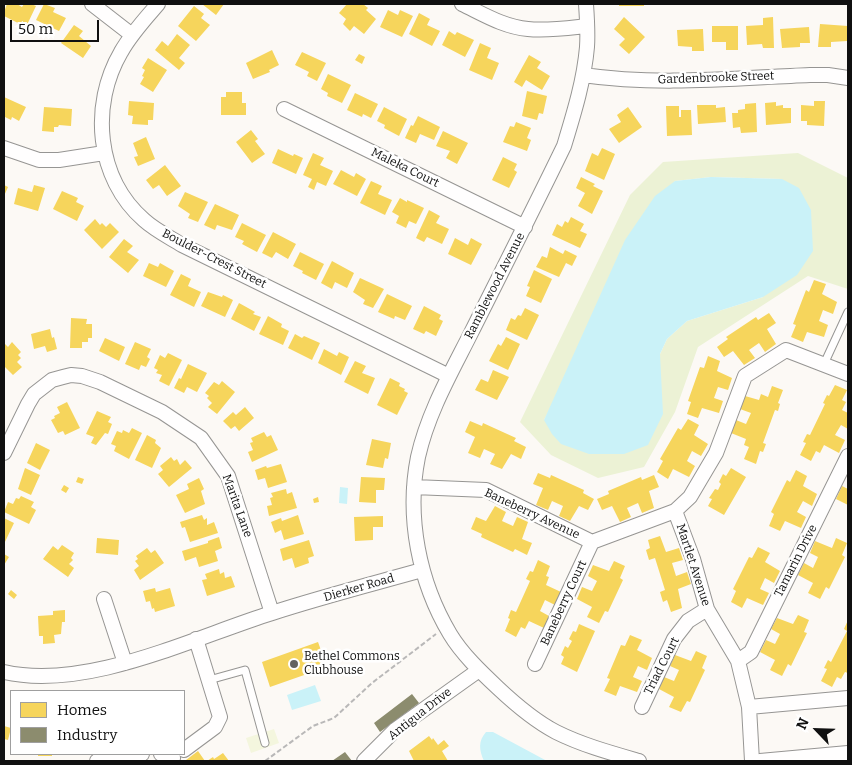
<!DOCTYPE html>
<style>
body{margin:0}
#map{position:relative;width:852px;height:765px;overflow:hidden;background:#fcf9f5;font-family:Bitter,serif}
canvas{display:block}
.frame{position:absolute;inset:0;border:5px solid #101010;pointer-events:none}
.legend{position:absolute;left:10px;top:690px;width:175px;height:65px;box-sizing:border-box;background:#fff;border:1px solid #9f9f9f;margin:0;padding:6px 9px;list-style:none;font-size:15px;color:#101010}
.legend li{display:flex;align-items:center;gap:10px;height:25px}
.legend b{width:25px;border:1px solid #9f9f9f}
.north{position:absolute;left:792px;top:705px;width:50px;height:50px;-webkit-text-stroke:4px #fff;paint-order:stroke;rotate:294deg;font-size:14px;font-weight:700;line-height:20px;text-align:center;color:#101010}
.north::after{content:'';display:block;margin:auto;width:18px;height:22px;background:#101010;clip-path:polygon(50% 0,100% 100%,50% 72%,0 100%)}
.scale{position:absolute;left:10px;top:20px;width:89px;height:22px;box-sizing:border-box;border:2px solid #101010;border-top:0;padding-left:6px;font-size:15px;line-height:18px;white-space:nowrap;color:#101010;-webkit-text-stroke:4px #fff;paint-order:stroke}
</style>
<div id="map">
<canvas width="852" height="765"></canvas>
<div class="frame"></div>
<ul class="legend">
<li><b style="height:14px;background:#f6d55c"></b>Homes</li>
<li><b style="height:14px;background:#8c8c6e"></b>Industry</li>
</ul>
<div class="north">N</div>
<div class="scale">50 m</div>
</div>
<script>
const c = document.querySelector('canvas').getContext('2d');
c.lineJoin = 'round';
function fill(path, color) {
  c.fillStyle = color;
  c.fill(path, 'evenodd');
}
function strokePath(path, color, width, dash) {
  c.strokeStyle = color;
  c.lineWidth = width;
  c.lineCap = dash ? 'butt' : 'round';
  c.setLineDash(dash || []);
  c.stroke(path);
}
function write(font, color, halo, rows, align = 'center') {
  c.font = font + ' Bitter,serif';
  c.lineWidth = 5;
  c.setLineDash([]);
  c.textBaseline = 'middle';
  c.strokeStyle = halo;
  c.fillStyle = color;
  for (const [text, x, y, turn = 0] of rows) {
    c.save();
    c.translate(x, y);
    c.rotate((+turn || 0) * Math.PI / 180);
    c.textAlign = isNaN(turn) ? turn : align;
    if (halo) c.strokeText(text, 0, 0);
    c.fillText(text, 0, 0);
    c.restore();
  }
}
fill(new Path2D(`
 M798 153 848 178V289L808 276 698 347 675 412 644 467 598 478 551 455 520 422 630 195 663 162ZM711 177 782 179 763 297 687 321 667 339 660 354V377L544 420 675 181Z`), '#ecf2d5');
fill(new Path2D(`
 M274 729 279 743 251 753 246 738Z`), '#f4f6de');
fill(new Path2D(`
 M711 177 782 179 799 188 811 210 813 251 797 275 763 297 687 321 667 339 660 354 663 414 648 445 624 454H589L561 444 552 434 544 420 625 240 655 196 675 181Z
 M340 487 348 488 347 504 339 503Z
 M315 685 321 701 292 710 287 695Z
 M486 732H493L547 761H484C479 750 478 741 486 732Z`), '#caf2f8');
fill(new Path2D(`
 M7 4H17L22 7 24 4H31L36 6 26 27 4 16V12Z
 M44 4 55 8 53 12 66 18 59 31 36 20Z
 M202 4H224L216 15Z
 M347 4H363L368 8 366 10 376 19 364 34 354 26 350 31 343 24 346 19 339 13Z
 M619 4H644V6H619Z
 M194 6 204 14 201 18 210 25 196 41 178 26Z
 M388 10 398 15 400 10 413 16 402 37 380 27Z
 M419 13 430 19 427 25 440 31 432 46 409 34Z
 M624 17 645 37 629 54 619 45 625 39 614 29Z
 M773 17 774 48H763L762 44 747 45 746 26 763 25V18Z
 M820 24 848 26 847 41 831 42V47H818Z
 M74 25 83 31 79 36 91 46 83 58 61 43Z
 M712 26H738V50H726V42H712Z
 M809 27 810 43H800V47L782 48 780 29Z
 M703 29 704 51H692V47L678 46 677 30Z
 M449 31 455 35 457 32 474 40 465 57 442 45Z
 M177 34 190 45 179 58 185 63 179 70 155 50 162 41 168 46Z
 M480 43 491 48 487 58 499 63 492 80 469 70Z
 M272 50 279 65 269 70 270 72 253 79 246 63Z
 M302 52 326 63 317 81 307 76 309 72 295 65Z
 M359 54 365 57 362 64 355 60Z
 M529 55 541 62 537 68 550 76 542 90 526 80 522 87 514 82Z
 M148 58 167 70 153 92 140 84 144 77 142 76 145 70 142 68Z
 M328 74 351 85 342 103 327 96 328 93 321 89Z
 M527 91 547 96 543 114 539 113 537 120 522 116Z
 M226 92H242V103H246V115H221V97H226Z
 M355 93 378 104 371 118 363 114 362 117 347 110Z
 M4 97 26 107 19 121 12 117 11 120 5 117 4 119Z
 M129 101 154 103 153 120H148V125L132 124 133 116 128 115Z
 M814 101H825L824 126 807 125V121H801V105L814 106Z
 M776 102V106L783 105V108H791V123L766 125 765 103Z
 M756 103 757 132 741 133 740 127 733 128 732 113H738V110L745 109V104Z
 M697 105H716V108L725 107 726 122 698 124Z
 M666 106H679V117H681V110H691L692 135 667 136Z
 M44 107 72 109 71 126 59 125 58 127H54V132L42 131Z
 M384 107 407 119 399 136 384 128 385 125 377 121Z
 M628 107 642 127 619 143 609 129 621 122 617 115Z
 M418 116 440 127 434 140 420 134 416 143 405 138 411 125 413 126Z
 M516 122 531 128 527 138 531 140 527 151 503 142 510 126 514 127Z
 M251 130 258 139 255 141 265 154 252 163 236 142Z
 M443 131 468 143 457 164 446 158 450 151 436 146Z
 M146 137 155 159 138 166 134 157 138 156 133 143Z
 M602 148 615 154 604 180 585 171 592 153 598 156Z
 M278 149 293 156 294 154 303 158 296 174 272 163Z
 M313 153 324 158 320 165 333 171 326 186 317 182 314 190 308 187 312 179 303 175Z
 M503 157 517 164 514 170 517 172 509 188 492 180Z
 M165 165 181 186 167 196 159 185 153 189 146 180Z
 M341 170 354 177 356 173 366 179 357 196 333 184Z
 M581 177 595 184 593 186 603 191 592 214 578 206 585 193 576 188Z
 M371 181 382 186 378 194 392 200 385 215 360 203Z
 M4 185 8 187 4 196Z
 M34 185 45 188 38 211 14 204 18 188 32 192Z
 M62 191 78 198 76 202 84 206 77 221 53 209Z
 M185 192 208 202 198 222 188 218 190 214 178 206Z
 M400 198 407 202V200L424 208 416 224 409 221 406 228 396 223 399 216 392 212Z
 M215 204 239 215 232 230 217 225 215 230 204 225Z
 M429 210 440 216 436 223 449 229 442 244 427 237 424 242 416 238Z
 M571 217 584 224 580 231 587 234 580 248 552 235 557 224 562 227 565 221 568 223Z
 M95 219 100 225 102 223 106 227 110 223 119 232 102 249 84 230Z
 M242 223 266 235 257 252 242 244 244 241 235 237Z
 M273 232 296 244 288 259 276 252 272 258 262 253Z
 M455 238 468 245 471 238 482 244 471 265 448 254Z
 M124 239 133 246 127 252 139 260 128 273 109 257Z
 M550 247 563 254 565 250 577 256 572 266 566 263 559 277 536 267 542 256 547 258Z
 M300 252 324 264 316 280 302 273 303 271 293 266Z
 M332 261 354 273 347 288 335 282 332 289 321 283Z
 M149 263 158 267 160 263 174 271 166 287 143 276Z
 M534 270 552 279 541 303 526 296 530 287 527 286Z
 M181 274 191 279 188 286 201 292 194 307 170 295Z
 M360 278 384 289 373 308 363 304 365 300 353 292Z
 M814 280 826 284 822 294 837 302 833 314 823 310 819 321 828 325 824 337 807 332 803 342 791 337 796 325 793 324 806 290 809 292Z
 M208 292 222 297 223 295 233 300 225 317 201 306Z
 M387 294 412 306 405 320 395 316 394 319 378 312Z
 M239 303 248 308 255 312 253 314 261 317 254 331 231 319Z
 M424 306 441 315 439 319 443 321 436 336 426 331 424 334 413 329Z
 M525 308 539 315 527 340 506 330 511 318 515 320 518 315 521 316Z
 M769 313 776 323 767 329 776 344 765 352 759 343 749 350 755 358 744 365 733 351 724 357 717 347 728 339 726 337 756 317 758 320Z
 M268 316 282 324 281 327 289 331 283 345 259 334Z
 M71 318 87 319 86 324H92V338H88V342H82V348H70Z
 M50 329 52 338 54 337 57 349 47 352 45 346 34 349 31 334Z
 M295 334 302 338 304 336 320 343 312 360 288 348Z
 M506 337 520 344 508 370 489 361 498 344 501 346Z
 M105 338 125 347 119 361 99 351Z
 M12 342 21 352 18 355 21 358 17 362 22 367 13 375 4 366V343L8 347Z
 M135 342 151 349 147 357 150 359 146 367 141 365 139 370 125 364Z
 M324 349 337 356 339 352 349 357 341 375 318 363Z
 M168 353 182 360 169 386 159 381 162 375 156 373 158 370 154 368 160 355 165 358Z
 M708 356 720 361 717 371 732 378 728 390 718 387 714 398 723 401 719 413 702 408 698 418 687 414 691 402 688 401 700 367 704 368Z
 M355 361 366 366 362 373 375 378 368 394 344 382Z
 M188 364 207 373 197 392 187 387 184 393 174 388 179 378 181 379Z
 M493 370 509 377 497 400 475 390 481 379 488 382Z
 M390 378 400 383 399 386 405 389 404 391 408 393 397 415 377 405Z
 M222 381 235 392 217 414 208 407 212 403 207 398 209 396 205 393 214 382 219 385Z
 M835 385 847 390 842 400 846 402 842 410 848 413V429L841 425 835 435 845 440 839 453 824 445 820 453 816 451 811 461 800 455 806 443 803 442 807 434 810 435 825 404 823 403 827 395 829 396Z
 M772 386 783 390 778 403 780 404 778 411 775 410 763 443 766 444 763 452 760 451 756 464 744 459 749 447 744 445 746 439 731 433 736 420 746 424 751 413 740 409 745 396 759 400 761 394 768 397Z
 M67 402 80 428 65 435 63 431 58 433 51 420 55 418 54 416 60 413 57 407Z
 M245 407 254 418 239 431 235 426 231 429 223 421 233 412 236 415Z
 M97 411 111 417 108 422 112 424 108 434 105 433 96 445 91 443 94 437 86 434Z
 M688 419 699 425 694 435 708 444 701 456 692 451 687 461 695 466 689 477 673 469 668 479 657 472 663 461 660 459 678 428 681 430Z
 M470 421 482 426 483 423 516 438 514 441 526 447 521 459 511 454 502 469 490 464 495 454 484 449 480 458 468 453 475 437 465 432Z
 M132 428 142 433 129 459 114 451 116 446 111 444 117 431 122 433 123 430 129 433Z
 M264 432 267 437 271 435 278 450 252 462 248 452 253 450 250 443 253 442 251 438Z
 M147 435 156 440 155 443 161 448 152 468 135 460Z
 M372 439 391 443 388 459 385 458 383 468 366 465Z
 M36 443 50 450 40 470 27 463Z
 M171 457 174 461 177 459 180 465 185 460 192 468 169 487 158 474 163 470 160 466Z
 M281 464 287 482 268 488 265 478 258 480 255 470 266 466 267 468Z
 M25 468 40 475 31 495 18 489Z
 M731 468 746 477 724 515 708 506 712 499 709 498 715 489 718 490 721 484 719 482 723 474 726 476Z
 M796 470 807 476 803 486 817 494 812 506 803 501 797 512 806 517 801 528 785 521 780 531 769 526 774 514 771 512 787 480 790 482Z
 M538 473 550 478 551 475 584 490 583 493 594 499 588 510 579 506 570 521 559 516 563 506 552 501 548 510 536 505 543 488 533 484Z
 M654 475 659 487 649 491 654 508 642 513 638 503 627 508 631 517 620 522 612 506 602 510 597 499 609 494 608 491 641 477 642 480Z
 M78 477 84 479 82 484 76 482Z
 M361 477 385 478 384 490H376V503L359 502Z
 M199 478 204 489 201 491 205 504 185 513 176 495 189 489 187 484Z
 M64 485 69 488 66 493 61 490Z
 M842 486 848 489V505L836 499Z
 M286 489 287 494 292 492 297 508 269 516 267 506 272 505 270 498 273 497 271 493Z
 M21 496 34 502 31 507 36 510 29 524 4 512 8 502 13 504 16 498 19 499Z
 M318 497 319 502 314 503 313 499Z
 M495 506 506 512 502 521 513 526 517 517 528 522 522 539 532 543 527 555 515 549 513 552 481 537 482 534 471 529 476 517 486 521Z
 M202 515 204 520 207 518V525L214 522 218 533 190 542 185 527 182 528 180 522Z
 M298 515 304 534 284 540 281 530 275 533 271 522 281 518 282 521Z
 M383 516V527H373V540L355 541 354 517Z
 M4 518 14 523 4 544Z
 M660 536 666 552 679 548 683 560 672 563 676 576 687 572 691 584 678 589 682 608 671 612 667 600 663 602 660 592 665 590 655 558 649 560 646 550 650 548 648 540Z
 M219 537 222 548 215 551 218 561 199 567 196 557 185 561 182 551 208 543V541Z
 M97 538 119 540 118 555 96 553Z
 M836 538 847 543 842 555 845 557 829 589 826 587 820 599 808 593 813 583 798 575 804 563 813 568 818 557 810 553 815 541 832 548Z
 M309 540 314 556 308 558 309 563 295 568 292 558 283 561 280 549Z
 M62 545 74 553 71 558 73 560 69 564 74 568 68 577 43 559 53 546 58 550Z
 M758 547 770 553 765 562 780 571 774 583 765 578 760 589 769 593 763 605 747 598 742 608 731 602 736 591 733 589 749 557 752 558Z
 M147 548 151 553 155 550 164 563 140 580 134 570 139 566 135 561 138 559 136 556Z
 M4 554 9 557 4 565Z
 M538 560 550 566 546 576 549 577 546 585 561 592 555 605 545 600 540 611 549 616 544 628 529 621 525 629 521 627 516 637 505 631 510 619 508 618 511 610 516 612 530 581 526 579 530 571 533 572Z
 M614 561 625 566 620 578 623 580 608 612 605 611 599 623 587 617 592 607 577 599 582 587 592 591 597 581 588 576 593 565 609 571Z
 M219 569 220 574 224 572 225 578 231 576 235 587 207 596 202 580 207 579 205 574Z
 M155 588 156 592 170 588 175 606 155 612 154 608 152 609 150 601 146 602 143 591Z
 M11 590 17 595 14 599 8 594Z
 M65 610V622H62L61 634 54 635 55 643 43 644V636H39L38 616 53 615V611Z
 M798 615 809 620 804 632 807 633 791 666 788 664 782 676 770 670 775 660 760 652 766 640 775 644 780 634 771 629 777 618 793 624Z
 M848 620V673L845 672 841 679 837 677 832 687 821 681 827 669 824 668 828 660 831 662 847 631 844 629Z
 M579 624 595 631 577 672 561 664 564 657 561 655 565 646 568 648 572 641 569 639 573 631 576 632Z
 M630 635 642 640 637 650 652 658 647 670 638 666 633 677 642 681 637 692 620 686 616 696 604 691 610 679 607 678 621 645 625 646Z
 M318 642 327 667 270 687 262 662Z
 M696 651 707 656 702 668 705 670 690 702 687 701 681 712 669 707 674 697 659 689 664 677 674 681 679 670 670 666 675 655 691 661Z
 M4 726 11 728 8 740 4 739Z
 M429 736 432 740 433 738 438 745 444 740 449 746 442 751 448 761H414L409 751Z
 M198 751 205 761H187L186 760Z
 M223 753 229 761H207L213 757 214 759Z
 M38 754H52V756H38Z`), '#f6d55c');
fill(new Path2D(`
 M412 694 419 703 380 732 374 723Z
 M345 752 352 761H332Z`), '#8c8c6e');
const lane = new Path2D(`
 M824 364 848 312
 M209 680 245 670 265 743`);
const street = new Path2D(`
 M92 4 132 35
 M158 4C145 19 131 34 121 52 90 105 96 178 144 220 155 230 169 237 182 245L449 376
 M462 4C483 14 504 27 528 29 547 31 568 28 587 26
 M586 4C587 18 588 33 587 47 584 81 574 113 564 146 534 208 503 269 472 331 452 371 428 412 418 457 406 517 419 582 450 634 462 654 481 672 498 688 515 704 535 721 556 732 582 745 611 753 639 761
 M583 75C658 86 735 78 810 75H828L848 78
 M284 109 525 227
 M4 148 39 160H59L104 153
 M4 453 28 404 34 394 52 380 63 377 71 375 82 376 100 382 162 412 201 438 228 476 272 613
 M414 487 486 490 592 542 675 511 690 497 716 453 745 376 786 350 848 374
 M675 511 693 559 707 609 738 661 749 707 752 761
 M104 599 125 663
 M738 661 751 652 848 456
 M535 664 592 542
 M4 672C87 691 192 638 272 613 321 597 372 584 422 570
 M642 707 674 639 688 621 707 609
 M749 707 848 698
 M184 750 215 727 220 717 196 639
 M161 754 173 758
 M97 761 142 754
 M364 761 395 730 479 670
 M760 761 848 753`);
strokePath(lane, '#969593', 9);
strokePath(street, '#969593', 16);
strokePath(new Path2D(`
 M265 761 313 726 334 718 372 683 436 634`), '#b9b8b8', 2, [5, 2.5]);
strokePath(lane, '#fffefe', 7);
strokePath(street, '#fffefe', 14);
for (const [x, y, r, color] of [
 [294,664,5,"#636260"]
]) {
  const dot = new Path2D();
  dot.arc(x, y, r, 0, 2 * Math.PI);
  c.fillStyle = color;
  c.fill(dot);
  strokePath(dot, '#fff', 2);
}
write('12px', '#101010', '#fff', [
 ["Gardenbrooke Street",716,78,-2],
 ["Maleka Court",405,168,26],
 ["Boulder-Crest Street",214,259,27],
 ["Ramblewood Avenue",495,286,-63],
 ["Marita Lane",237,506,70],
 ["Baneberry Avenue",532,514,25],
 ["Tamarin Drive",796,561,-63],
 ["Martlet Avenue",693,565,72],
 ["Dierker Road",359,588,-16],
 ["Baneberry Court",564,603,-65],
 ["Triad Court",662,666,-63],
 ["Antigua Drive",420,714,-38]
]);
write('12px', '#101010', '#fff', [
 ["Bethel Commons",304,657],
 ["Clubhouse",304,671]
], 'left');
</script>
